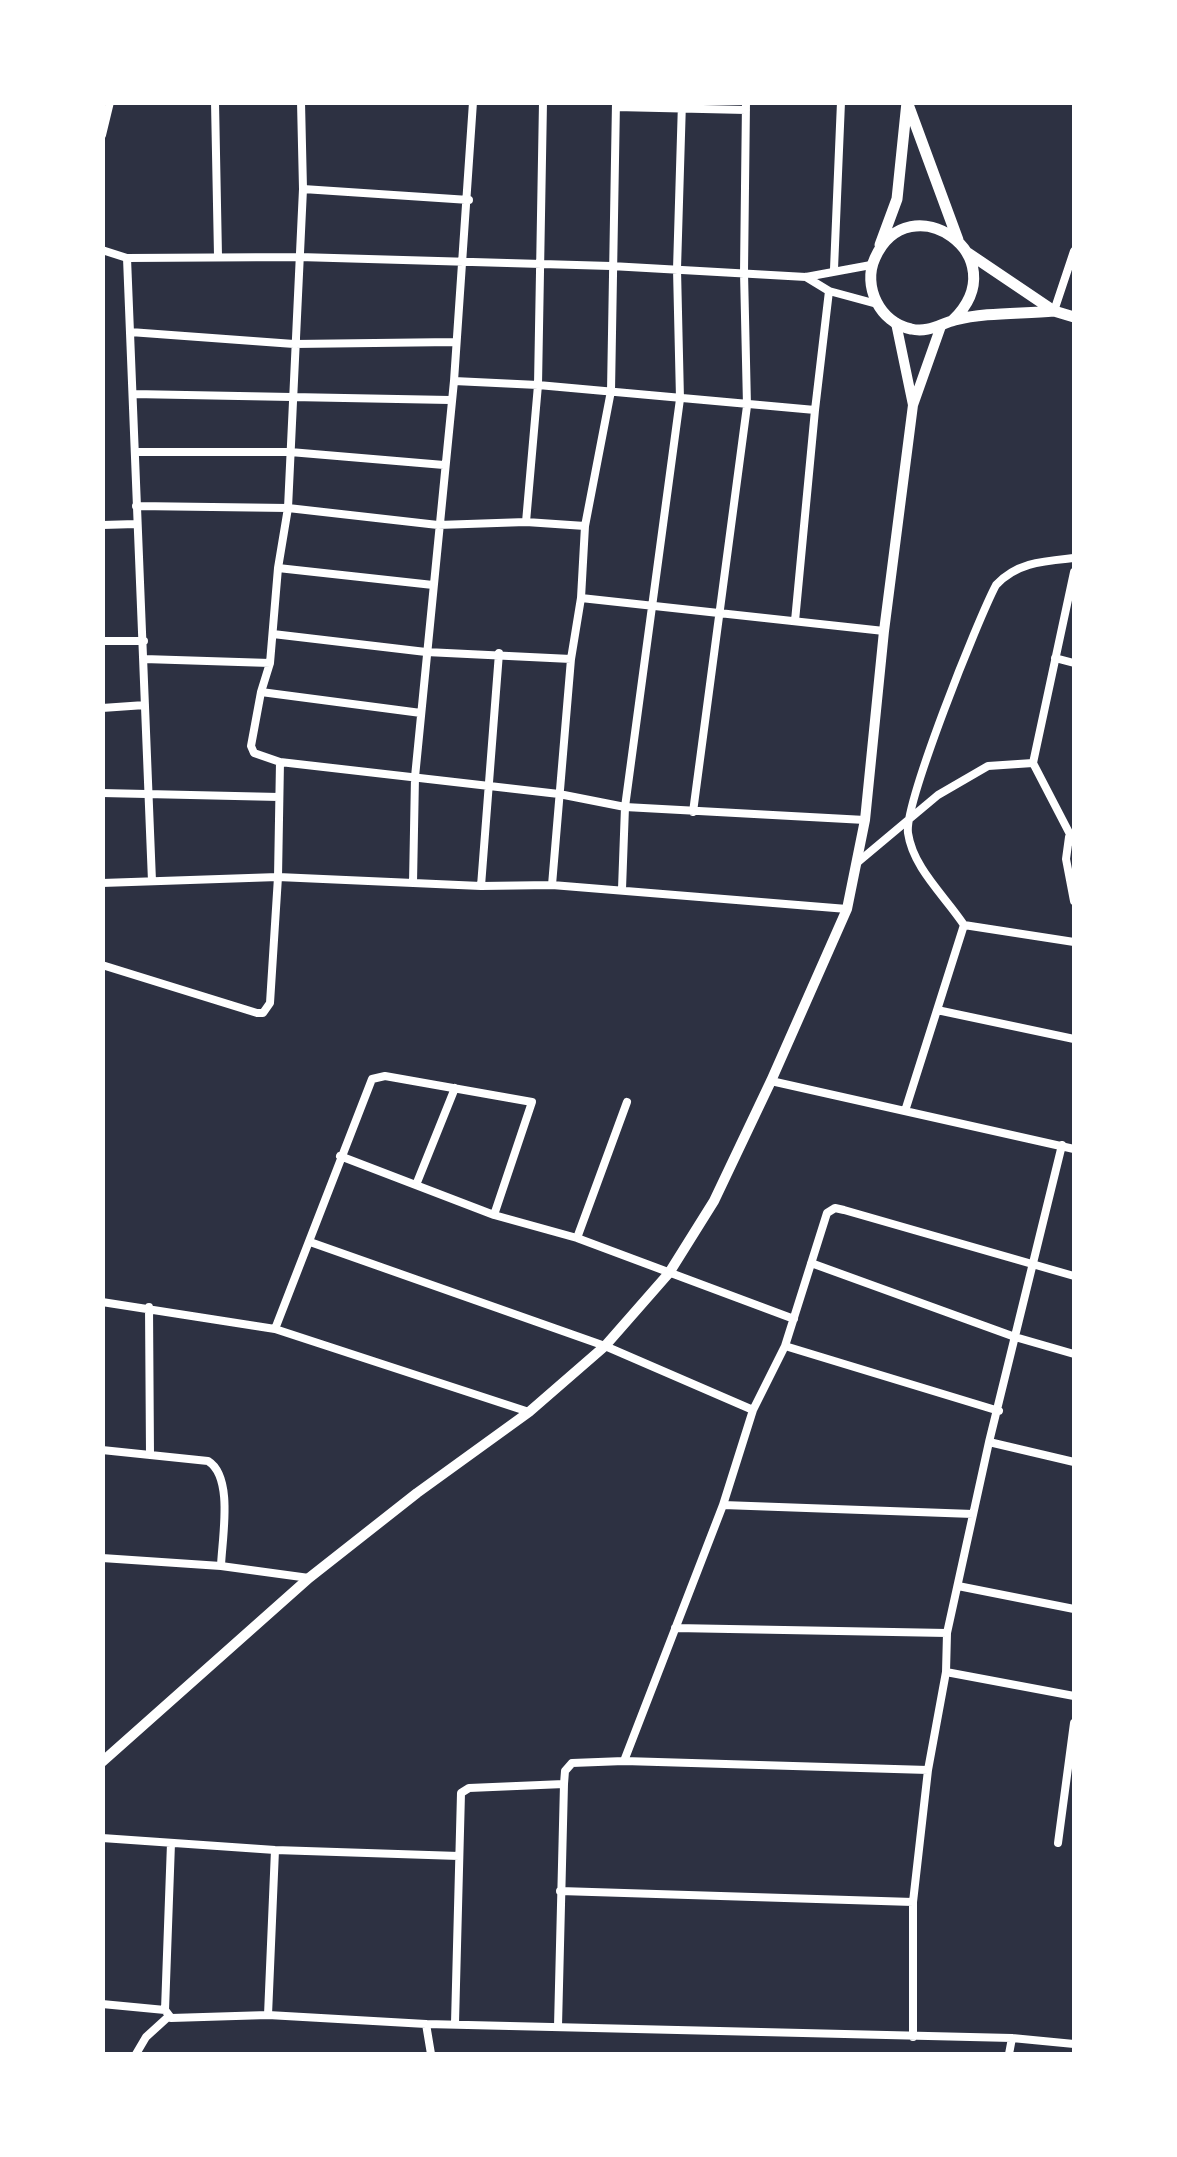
<!DOCTYPE html>
<style>
body{margin:0}
#map{position:relative;width:1177px;height:2157px;overflow:hidden;background:#2d3142;font-family:Inter,sans-serif}
canvas{display:block}
.frame{position:absolute;inset:0;border:105px solid #fff;pointer-events:none}
</style>
<div id="map">
<canvas width="1177" height="2157"></canvas>
<div class="frame"></div>
</div>
<script>
const c = document.querySelector('canvas').getContext('2d');
c.lineJoin = 'round';
function strokePath(path, color, width, dash) {
  c.strokeStyle = color;
  c.lineWidth = width;
  c.lineCap = dash ? 'butt' : 'round';
  c.setLineDash(dash || []);
  c.stroke(path);
}
strokePath(new Path2D(`
 M215 102 218 256
 M616 107 746 110
 M102 135 110 102
 M303 189 469 200
 M102 250 127 258 299 257 611 266 806 277 871 265
 M127 258 152 881
 M834 269 841 102
 M806 277 829 291 877 304
 M1054 311 1074 251
 M130 332 294 344 455 342
 M454 381 538 385 815 410 795 621
 M133 394 450 400
 M815 410 829 291
 M135 452H290L444 465
 M136 506 288 508 438 525 526 522 585 526
 M526 522 538 385 543 102
 M102 525 136 524
 M1074 558C1045 561 1017 562 996 585 978 619 904 804 908 833 913 868 945 896 964 925L1074 942
 M278 568 433 585
 M1074 572 1033 763 1074 842
 M581 598 884 631
 M273 634 426 652 571 659
 M102 641H144
 M1055 658 1074 663
 M144 659 270 663
 M261 692 421 713
 M102 708 145 705
 M280 762 559 794 625 807 865 820
 M102 793 279 797
 M693 812 747 406 744 272 746 102
 M1069 837 1066 859 1074 901
 M858 862 938 795 988 766 1033 763
 M102 883 278 877 481 886 552 885 847 909
 M413 883 415 777 454 381 473 102
 M552 885 571 659 581 598 585 526 611 391 616 102
 M481 886 499 653
 M622 889 625 807 680 399 677 269 682 102
 M102 965 257 1013H263L270 1003 278 877 280 762 254 753 251 746 261 692 270 663 278 568 288 508 303 189 301 102
 M937 1010 1074 1039
 M771 1081 1074 1149
 M905 1111 964 925
 M340 1156 494 1215 577 1238 794 1319
 M416 1185 455 1088
 M577 1238 627 1102
 M310 1242 605 1346 753 1410
 M811 1263 1015 1337 1074 1354
 M102 1302 275 1329 529 1412
 M149 1307 150 1454
 M275 1329 372 1079 385 1076 532 1102 494 1215
 M785 1346 999 1411
 M989 1442 1074 1462
 M102 1450 208 1461C234 1477 222 1538 221 1566
 M723 1505 973 1514
 M102 1558 221 1566 309 1578
 M958 1586 1074 1609
 M675 1628 947 1633
 M946 1672 1074 1696
 M624 1761 723 1505 753 1410 785 1346 827 1213 835 1208 844 1210 1074 1276
 M102 1838 275 1850 459 1856
 M1058 1843 1074 1723
 M560 1891 913 1902
 M102 2004 165 2010 171 2018 268 2015 426 2024 1012 2038 1074 2044
 M165 2010 171 1843
 M268 2015 275 1850
 M455 2023 461 1793 469 1788 564 1784
 M426 2024 431 2054
 M558 2026 564 1784 565 1771 572 1763 624 1761 928 1770
 M913 2037V1902L928 1770 946 1672 947 1633 989 1442 1062 1145
 M136 2054 146 2037 168 2017
 M1009 2054 1012 2038`), '#fff', 8);
strokePath(new Path2D(`
 M896 323 913 405
 M102 1762 309 1578 417 1493 529 1412 605 1346 669 1273 714 1201 771 1081 847 909 865 820 884 631 913 405 941 326`), '#fff', 10);
strokePath(new Path2D(`
 M909 107 958 240
 M880 245 897 199 907 102
 M968 253 1054 311 1074 317
 M953 320C1019 256 909 182 875 258 862 286 880 323 911 329 928 333 940 324 955 320 986 312 1022 314 1054 311`), '#fff', 11);
</script>
